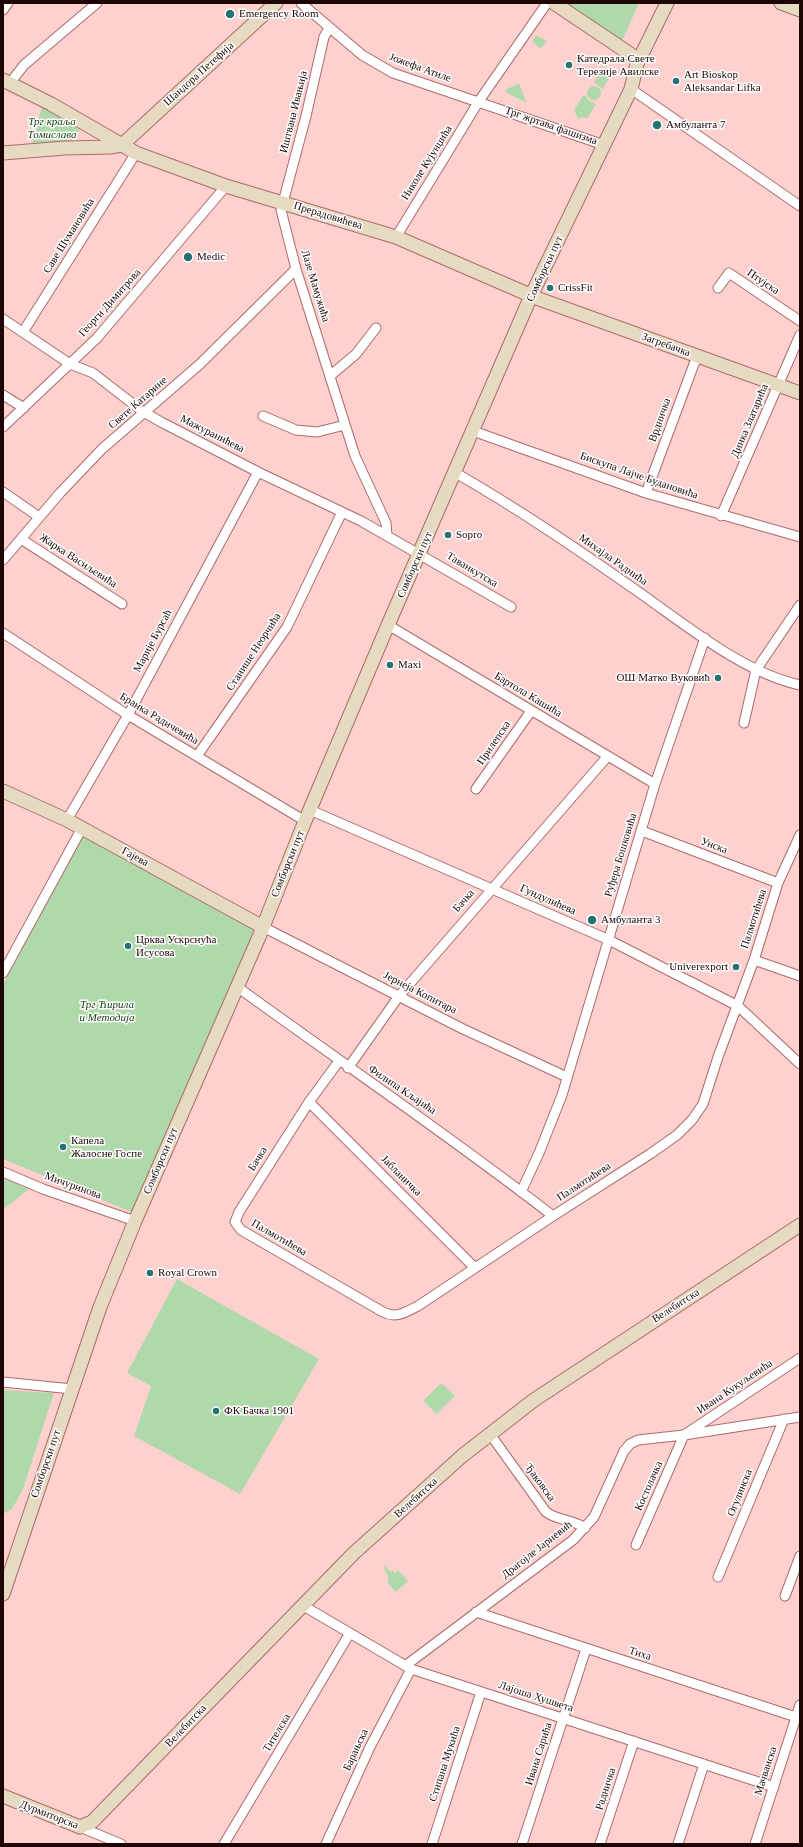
<!DOCTYPE html>
<meta charset="utf-8">
<style>
body{margin:0}
#map{position:relative;width:803px;height:1847px;overflow:hidden;background:#fed1cf;font-family:"Times New Roman",serif}
canvas{display:block}
.frame{position:absolute;inset:0;border:4px solid #1e0607;pointer-events:none}
</style>
<div id="map">
<canvas width="803" height="1847"></canvas>
<div class="frame"></div>
</div>
<script>
const c = document.querySelector('canvas').getContext('2d');
c.lineJoin = 'round';
function fill(path, color) {
  c.fillStyle = color;
  c.fill(path, 'evenodd');
}
function strokePath(path, color, width, dash) {
  c.strokeStyle = color;
  c.lineWidth = width;
  c.lineCap = dash ? 'butt' : 'round';
  c.setLineDash(dash || []);
  c.stroke(path);
}
function write(font, color, halo, rows, align = 'center') {
  c.font = font + ' "Times New Roman",serif';
  c.lineWidth = 3;
  c.setLineDash([]);
  c.textBaseline = 'middle';
  c.strokeStyle = halo;
  c.fillStyle = color;
  for (const [text, x, y, turn = 0] of rows) {
    c.save();
    c.translate(x, y);
    c.rotate((+turn || 0) * Math.PI / 180);
    c.textAlign = isNaN(turn) ? turn : align;
    if (halo) c.strokeText(text, 0, 0);
    c.fillText(text, 0, 0);
    c.restore();
  }
}
fill(new Path2D(`
 M561 3H639L622 41Z
 M536 35 547 41 540 49 532 41Z
 M604 67 612 73 603 89 594 82Z
 M519 83 526 101 525 102 505 92 507 89Z
 M587 93a7 7 0 1 1 14 0a7 7 0 1 1-14 0Z
 M583 96H586L588 100 596 104 587 119 583 117 578 119 574 110Z
 M42 106 76 123 79 129C75 147 48 143 32 145Z
 M84 832 257 927 134 1213 3 1159V985Z
 M3 1177 29 1189 3 1210Z
 M177 1279 319 1359 240 1494 134 1436 151 1386 127 1373Z
 M441 1383 455 1396 437 1414 423 1401Z
 M3 1390 54 1393 23 1489 12 1509 3 1514Z
 M385 1566 391 1572 393 1570 395 1573 398 1570 408 1581 396 1592 388 1583V1576L383 1567Z`), '#afd9aa');
const street = new Path2D(`
 M301 3 362 55 393 73 604 145
 M3 10 8 3
 M329 28 324 37 306 116 281 210 296 269 355 456 386 523 387 535
 M10 83 24 65 97 3
 M631 89 800 206
 M396 237 479 101 547 3
 M718 288 729 273 800 321
 M3 319 70 364 93 373 142 411 161 422 258 472 361 521 511 607
 M23 332 136 153
 M330 376 356 354 376 328
 M3 395 24 408
 M263 416 296 430 317 432 345 425
 M3 427 97 338 226 186
 M473 431 646 493 800 537
 M454 472C519 509 580 551 640 593 687 626 744 673 800 685
 M3 492 39 517
 M646 493 697 356
 M721 516 800 335
 M21 539 122 604
 M3 560 60 493 102 449 200 364 296 269
 M388 625 655 784
 M3 633 128 715 305 821
 M744 723 756 670 800 605
 M197 756 287 627 342 512
 M476 789 531 711
 M310 810 607 939 738 1006 800 1064
 M67 820 128 715 258 472
 M642 831 778 883
 M263 927 463 1029 567 1077
 M754 960 800 976
 M3 973 82 828
 M236 986C342 1063 450 1136 553 1216
 M339 1061 309 1102 239 1212 235 1222 241 1230 383 1312C396 1319 406 1312 418 1306L553 1216 650 1154 677 1135 692 1120 703 1104 718 1057 754 960 778 883 800 835
 M348 1068 399 996 607 757
 M309 1102 475 1268
 M3 1172 43 1189 135 1221
 M521 1192 539 1153 562 1095 655 784 705 638
 M3 1382 72 1389
 M490 1434 546 1512C558 1521 573 1519 585 1528
 M636 1545 684 1435 800 1358
 M718 1577 784 1419
 M785 1596 800 1556
 M302 1605 411 1669 774 1787
 M476 1612 796 1717
 M405 1666 573 1540 594 1517 624 1451 630 1444 638 1440 684 1435 800 1417
 M80 1827 121 1844
 M224 1844 350 1633
 M326 1844 370 1747 411 1669
 M432 1844 481 1692
 M522 1844 586 1649
 M600 1844 634 1741
 M678 1844 704 1764
 M755 1844 800 1705`);
const secondary = new Path2D(`
 M554 3 639 60
 M781 3 800 10
 M3 80 51 104 136 153 226 186 396 237 539 299 800 393
 M122 145 276 3
 M3 153 65 148 112 147 122 145
 M3 791 67 820 263 927
 M3 1594 100 1307 135 1221 259 937 305 821 388 625 531 296 631 89 637 64 667 3
 M3 1796 80 1827 92 1822 354 1553 462 1456 534 1400 800 1225`);
strokePath(street, '#ac6b69', 11);
strokePath(secondary, '#ac6b69', 15);
strokePath(street, '#fff', 9);
strokePath(secondary, '#e6dac0', 13);
for (const [x, y, r, color] of [
 [230,14,5,"#267176"],
 [569,65,4,"#267176"],
 [676,81,4,"#267176"],
 [657,125,5,"#267176"],
 [188,257,5,"#267176"],
 [550,288,4,"#267176"],
 [448,535,4,"#267176"],
 [390,665,4,"#267176"],
 [718,678,4,"#267176"],
 [592,920,5,"#267176"],
 [128,946,4,"#267176"],
 [736,967,4,"#267176"],
 [63,1147,4,"#267176"],
 [150,1273,4,"#267176"],
 [216,1411,4,"#267176"]
]) {
  const dot = new Path2D();
  dot.arc(x, y, r, 0, 2 * Math.PI);
  c.fillStyle = color;
  c.fill(dot);
  strokePath(dot, '#fff', 1.5);
}
write('11px', '#1e0607', '#fff', [
 ["Emergency Room",239,14],
 ["Катедрала Свете",577,59],
 ["Терезије Авилске",577,72],
 ["Art Bioskop",684,75],
 ["Aleksandar Lifka",684,88],
 ["Амбуланта 7",666,125],
 ["Medic",197,257],
 ["CrissFit",558,288],
 ["Sopro",456,535],
 ["Maxi",398,665],
 ["ОШ Матко Вуковић",710,678,"right"],
 ["Амбуланта 3",601,920],
 ["Црква Ускрснућа",136,940],
 ["Исусова",136,953],
 ["Univerexport",728,967,"right"],
 ["Капела",71,1141],
 ["Жалосне Госпе",71,1154],
 ["Royal Crown",158,1273],
 ["ФК Бачка 1901",224,1411]
], 'left');
write('11px', '#1e0607', '#fff', [
 ["Јожефа Атиле",420,68,20],
 ["Шандора Петефија",199,74,-42],
 ["Иштвана Ивањија",294,112,-76],
 ["Трг жртава фашизма",551,126,19],
 ["Николе Кујунџића",427,163,-58],
 ["Прерадовићева",328,216,17],
 ["Саве Шумановића",69,236,-58],
 ["Сомборски пут",545,269,-65],
 ["Птујска",763,282,34],
 ["Лазе Мамужића",315,286,73],
 ["Георги Димитрова",110,303,-48],
 ["Загребачка",666,345,20],
 ["Свете Катарине",138,403,-41],
 ["Врдничка",660,420,-70],
 ["Динка Златарића",750,421,-67],
 ["Мажуранићева",212,434,27],
 ["Бискупа Лајче Будановића",639,476,19],
 ["Михајла Раднића",613,560,35],
 ["Жарка Васиљевића",78,561,33],
 ["Сомборски пут",415,565,-66],
 ["Таванкутска",472,570,31],
 ["Марије Бурсаћ",153,641,-62],
 ["Станише Неорчића",254,652,-57],
 ["Бартола Кашића",528,695,31],
 ["Бранка Радичевића",159,719,31],
 ["Прилепска",494,743,-56],
 ["Унска",714,846,21],
 ["Руђера Бошковића",621,855,-73],
 ["Гајева",135,857,28],
 ["Сомборски пут",288,864,-68],
 ["Гундулићева",548,900,24],
 ["Бачка",464,901,-49],
 ["Палмотићева",754,919,-72],
 ["Јернеја Копитара",420,993,27],
 ["Филипа Кљајића",402,1090,34],
 ["Бачка",258,1159,-58],
 ["Сомборски пут",161,1161,-67],
 ["Јабланичка",401,1176,45],
 ["Палмотићева",584,1182,-33],
 ["Мичуринова",73,1186,20],
 ["Палмотићева",279,1238,30],
 ["Велебитска",676,1306,-33],
 ["Ивана Кукуљевића",735,1387,-34],
 ["Сомборски пут",46,1464,-71],
 ["Ђаковска",540,1483,54],
 ["Костолачка",649,1486,-66],
 ["Огулинска",740,1493,-68],
 ["Велебитска",416,1498,-42],
 ["Драгојле Јарневић",537,1550,-38],
 ["Тиха",640,1654,18],
 ["Лајоша Хушвета",536,1697,18],
 ["Велебитска",186,1726,-46],
 ["Тителска",277,1733,-59],
 ["Барањска",356,1750,-65],
 ["Ивана Сарића",539,1754,-72],
 ["Стипана Мукића",445,1764,-72],
 ["Мачванска",766,1771,-72],
 ["Радничка",606,1789,-72],
 ["Дурмиторска",49,1815,21]
]);
write('italic 11px', '#144111', '#fff', [
 ["Трг краља",52,122],
 ["Томислава",52,135],
 ["Трг Ћирила",107,1005],
 ["и Методија",107,1018]
]);
</script>
